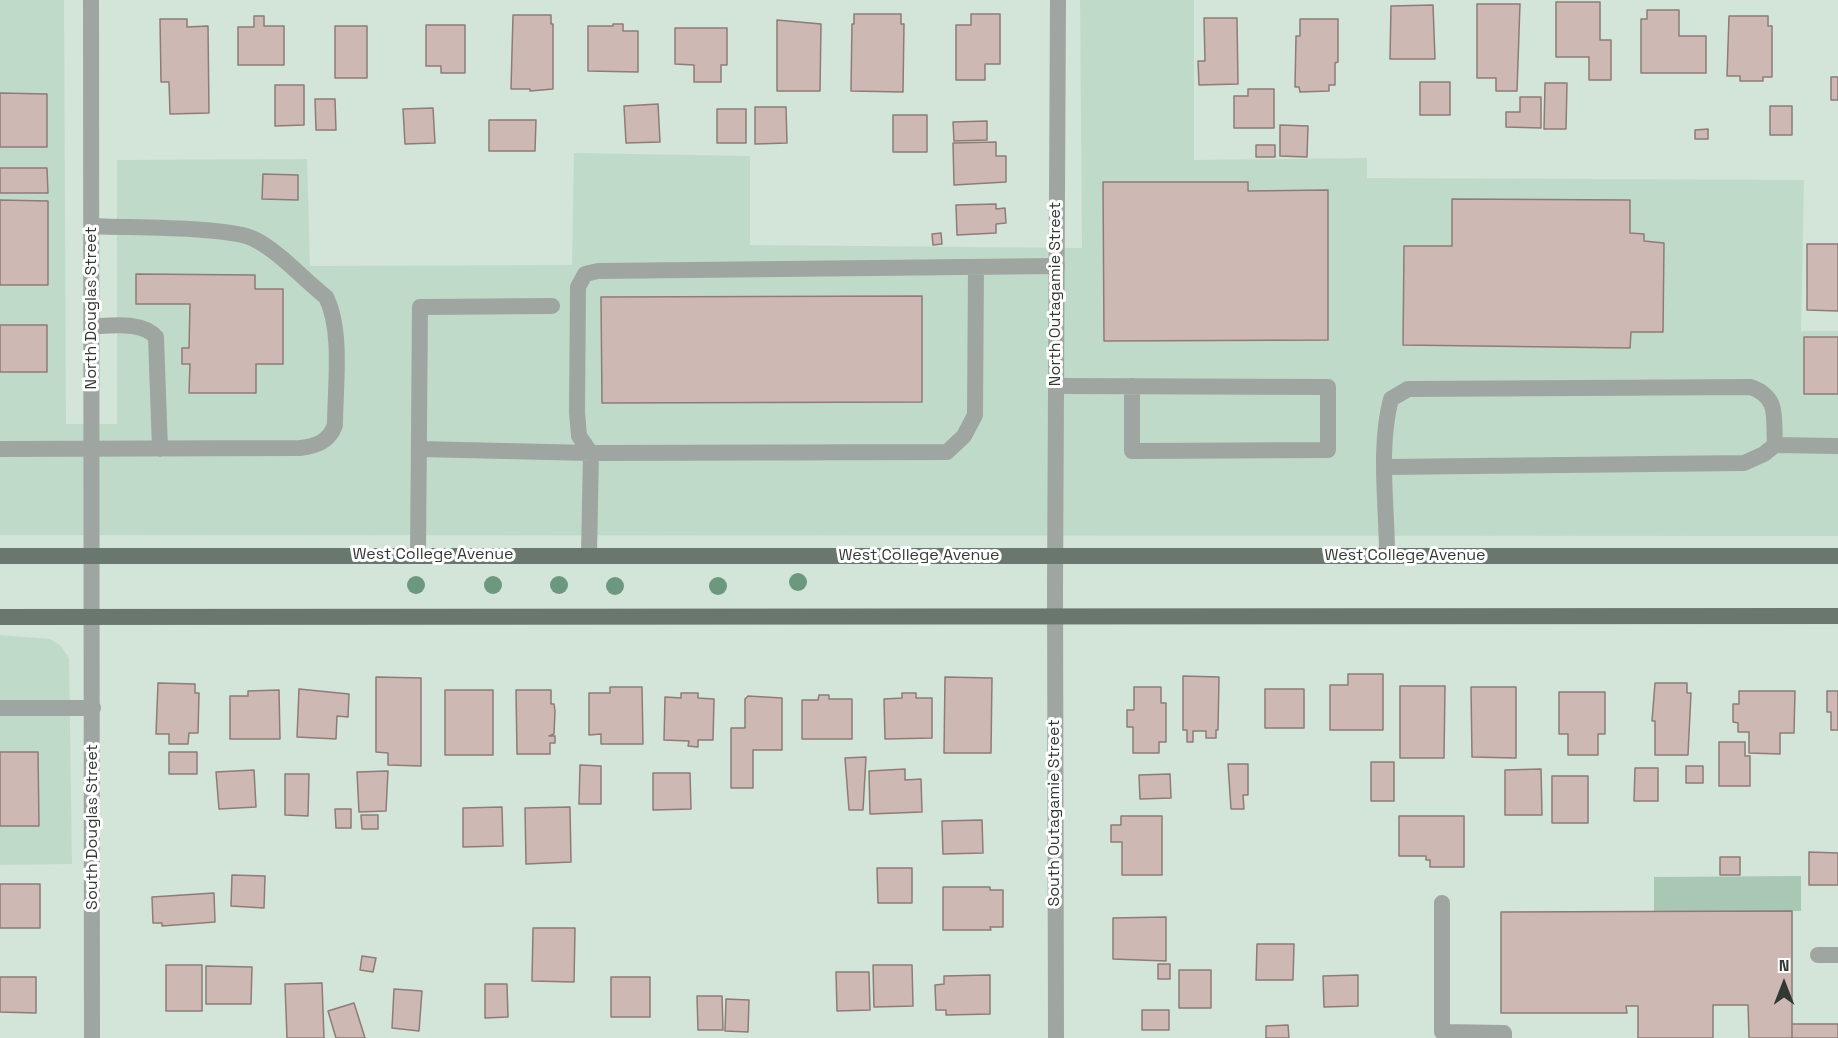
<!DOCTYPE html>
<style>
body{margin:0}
#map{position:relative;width:1838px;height:1038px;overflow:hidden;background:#d2e5d8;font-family:"Space Grotesk",sans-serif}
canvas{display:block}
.north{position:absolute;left:1754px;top:954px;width:60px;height:60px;-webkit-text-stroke:4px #fff;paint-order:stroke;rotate:0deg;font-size:16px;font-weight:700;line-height:24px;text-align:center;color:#323934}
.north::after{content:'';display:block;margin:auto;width:21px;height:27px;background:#323934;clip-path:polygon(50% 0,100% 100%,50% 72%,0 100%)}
</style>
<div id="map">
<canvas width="1838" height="1038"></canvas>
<div class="north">N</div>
</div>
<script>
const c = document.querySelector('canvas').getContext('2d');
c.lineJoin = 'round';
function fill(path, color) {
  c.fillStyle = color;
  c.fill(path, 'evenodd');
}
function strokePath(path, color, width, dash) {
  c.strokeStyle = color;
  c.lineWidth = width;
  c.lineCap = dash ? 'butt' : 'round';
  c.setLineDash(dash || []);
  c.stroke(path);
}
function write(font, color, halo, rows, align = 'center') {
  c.font = font + ' "Space Grotesk",sans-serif';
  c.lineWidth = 6;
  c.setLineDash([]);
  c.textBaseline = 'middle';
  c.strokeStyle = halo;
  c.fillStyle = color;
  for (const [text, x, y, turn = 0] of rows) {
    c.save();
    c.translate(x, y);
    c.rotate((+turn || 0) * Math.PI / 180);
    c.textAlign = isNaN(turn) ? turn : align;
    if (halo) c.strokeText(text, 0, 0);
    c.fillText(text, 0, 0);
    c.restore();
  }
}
fill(new Path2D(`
 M0 0H64L66 424H117V160L307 159 310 266 572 265 574 153 750 156V245L1082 248 1080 0H1194V160L1367 158V178L1804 180 1801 331H1838V536L0 535Z
 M0 635 50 639 61 646 69 658 72 864 0 865Z`), '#c0dac9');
fill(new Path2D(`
 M1801 876V911H1654V877Z`), '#a8c8b3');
const building = new Path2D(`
 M1556 2H1600V40H1611V80H1589V57H1556Z
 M1477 4H1520L1517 91H1496V78H1477Z
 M1433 5 1435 59H1390L1391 6Z
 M1647 10H1679V36H1706V73H1641V19H1647Z
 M854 14H901V24H904L903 92 851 91 852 24H854Z
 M971 14H1000V64H985V80H956V25H971Z
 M513 15H551V24H553V89L530 91V89H511Z
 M254 16H264V26H284V65H238V27H254Z
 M1729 16H1768V26H1772V77H1763V81H1740V76H1727Z
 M1204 18H1237L1238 84 1199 85 1198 61H1205Z
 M160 19H187V27L208 26 209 113 170 114 169 82H161Z
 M1300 19H1338V62L1335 63V85H1329V91L1300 92 1299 87H1295L1296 36H1300Z
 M777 20 821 24 820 91H777Z
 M613 24H623V31H638V72L588 71V26H613Z
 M426 25H465V73H441V66H426Z
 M335 26H367V78H335Z
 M675 28H727V65H721V82H694V65L675 64Z
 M1831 77H1838V100H1831Z
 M1420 82H1450V115H1420Z
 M1545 83H1567L1566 129H1544Z
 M275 85H304V125L275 126Z
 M1248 89H1274V128H1234V96H1248Z
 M0 93 47 94V147H0Z
 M1520 97H1541V128L1506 127V112H1520Z
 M315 99H335L336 130H316Z
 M658 104 660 142 626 143 624 106Z
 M1770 106H1792V135H1770Z
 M755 107H786L787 143 755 144Z
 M433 108 435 143 405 144 403 109Z
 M717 109H746V143H717Z
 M893 115H927V152H893Z
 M489 120H536L535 151H489Z
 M987 121V140L954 141 953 122Z
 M1280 125 1308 126 1307 157 1280 156Z
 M1708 129V139H1695V130Z
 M996 142V156H1006V182L954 185 953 143Z
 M1256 145H1275V157H1256Z
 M0 168H47L48 193H0Z
 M263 174 298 175V200L262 199Z
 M1103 182H1248V191L1328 190V340L1104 341Z
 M1452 199 1630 200V233L1644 234V241L1664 243 1663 332H1631L1630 348 1403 345 1404 246H1452Z
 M0 200 48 201V285H0Z
 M996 204V209L1005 208 1006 223 996 224V233L957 235 956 205Z
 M941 233 942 244 933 245 932 234Z
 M1807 244H1838V311L1807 310Z
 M136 274 255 275V289H283V364H256V393H189L190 364H182V348H189L190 304H136Z
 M922 296V402L602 403 601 297Z
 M0 325H47V372H0Z
 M1804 337H1838V394H1804Z
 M1348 674H1383V730H1330V685H1348Z
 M1183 676 1219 677 1218 730H1216V738H1206V731H1193V742H1187V730H1183Z
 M376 677 421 678V766L388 765V753L376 752Z
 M945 677 992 678 991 753H944Z
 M158 683 195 684V693H199L198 733H189L188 744H169V734H156Z
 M1655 683H1687V693H1691L1688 755H1655V721H1652Z
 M1400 686H1445L1444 758H1400Z
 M610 687H642L643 744H601V734L589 735V693H610Z
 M1134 687H1161V703H1166V742H1159V753H1133V727H1127V710H1134Z
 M1471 687H1516V758L1472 757Z
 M299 689 349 694 348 717 337 716 336 739 297 737Z
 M1265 689H1304V728H1265Z
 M279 690 280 739H230V696H248V691Z
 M445 690H493V755H445Z
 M516 690H551V704H554L555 711 554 734 549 736H555V743H550V754H517Z
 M1739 691H1795L1794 733H1780V754L1749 753V732H1738V723L1733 722V704H1739Z
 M1827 691H1838V730H1831V712H1827Z
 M1559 692H1605V734H1598V755H1568V734H1559Z
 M681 693H698V698L714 699 713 740H698V747L688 746 689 741 664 740 665 697 681 698Z
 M902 693H916V698H932V738L885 739 884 699 902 698Z
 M819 695H829V699H852V739H802V700H818Z
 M748 696 782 698V750H753V788H731V728H745V699Z
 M1719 742H1745V756H1750V786H1719Z
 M0 752H38L39 826H0Z
 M169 752H197V774H169Z
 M866 757 863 810H849L845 758Z
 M1371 762H1394V801H1371Z
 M1228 764H1248V795H1243L1244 809H1231Z
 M580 765 601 766V804H579Z
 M1686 766H1703V783H1686Z
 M1635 768H1658V801H1634Z
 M905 769V780L921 779 922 812 870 814 869 771Z
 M1541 769 1542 815H1505V770Z
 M254 770 256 807 219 809 216 772Z
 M388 771 386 811 359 812 357 772Z
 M653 773H690L691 809 653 810Z
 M285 774H309L308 816 285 815Z
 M1170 774 1171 798 1140 799 1139 775Z
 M1552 776H1588V823H1552Z
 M502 807 503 846 463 847V808Z
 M570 807 571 862 526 864 525 808Z
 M335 809H351V828H336Z
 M361 815H378V829H362Z
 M1121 816H1162V875H1122V842H1111V825H1121Z
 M1399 816H1464V867H1430V860H1426V856H1399Z
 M982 820 983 853 943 854 942 821Z
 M1809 852 1838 853V885H1809Z
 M1720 857H1740V875H1720Z
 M877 868H912V903H878Z
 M232 875 265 876 264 908 231 906Z
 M0 884H40V928H0Z
 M943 887H990V890H1003V927H990L991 930H943Z
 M214 893 215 922 162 926V923H153L152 897Z
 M1792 911V1038H1749L1748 1005H1713V1038H1638V1006H1626L1627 1013H1501V912Z
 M1166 917V961L1113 959V918Z
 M533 928H575L574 982 532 981Z
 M1257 944H1294L1293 980H1256Z
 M362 956 376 958 373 972 360 970Z
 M1158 964H1170V979H1158Z
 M166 965H202V1011H166Z
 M873 965H912L913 1006 874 1007Z
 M206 966 252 967 251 1004H206Z
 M1179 970H1211V1008H1179Z
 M836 972H869L870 1010 837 1011Z
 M990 975V1014L946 1015V1010H936L935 985 944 984V976Z
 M1358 975V1006L1324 1007 1323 976Z
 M0 977H36V1013L0 1012Z
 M611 977H650V1017H611Z
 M322 983 324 1038H287L285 984Z
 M485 984H507L508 1017 485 1018Z
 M394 989 422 991 419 1031 392 1028Z
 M697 996H722L723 1030H698Z
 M726 999 749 1000 748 1032 725 1031Z
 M354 1003 365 1038H336L328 1011Z
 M1142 1010H1169V1030H1142Z
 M1792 1024H1838V1038H1792Z
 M1288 1025 1289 1038H1266V1026Z`);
fill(building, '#ceb8b4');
strokePath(building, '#8f7b77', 1.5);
strokePath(new Path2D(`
 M92 326C112 326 142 321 156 337L160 449
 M1056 386 1328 387V450L1132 451V386
 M1775 445 1838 446
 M0 449 300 448C316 446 329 442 335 425 335 387 343 331 326 297 302 278 280 252 254 239 229 226 125 228 92 226
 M419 449 591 453 947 452 964 436 975 415 976 267
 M1386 467 1744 463 1764 454 1775 445C1773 417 1780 398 1751 387L1408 389 1391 399C1378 448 1387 505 1387 555
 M418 554 420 307 552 306
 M589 555 591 453 579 436 577 412 578 287 585 274 598 271 1057 266
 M0 708H93
 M1442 903V1032L1504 1033V1038
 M1818 955H1838`), '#9fa6a1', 16);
strokePath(new Path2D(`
 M91 0 92 1038
 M1056 1038 1055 588 1058 0`), '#9fa6a1', 16);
strokePath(new Path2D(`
 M0 556H1838
 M0 617 1838 616`), '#69776e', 16);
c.fillStyle = '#6d9880';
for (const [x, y] of [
 [798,582],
 [416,585],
 [493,585],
 [559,585],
 [615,586],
 [718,586]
]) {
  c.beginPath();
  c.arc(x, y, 9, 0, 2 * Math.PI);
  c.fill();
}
write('16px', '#323934', '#fff', [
 ["North Outagamie Street",1056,294,-90],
 ["North Douglas Street",92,308,-90],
 ["West College Avenue",433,555],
 ["West College Avenue",919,556],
 ["West College Avenue",1405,556],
 ["South Outagamie Street",1055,813,-90],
 ["South Douglas Street",93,827,-90]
]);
</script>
